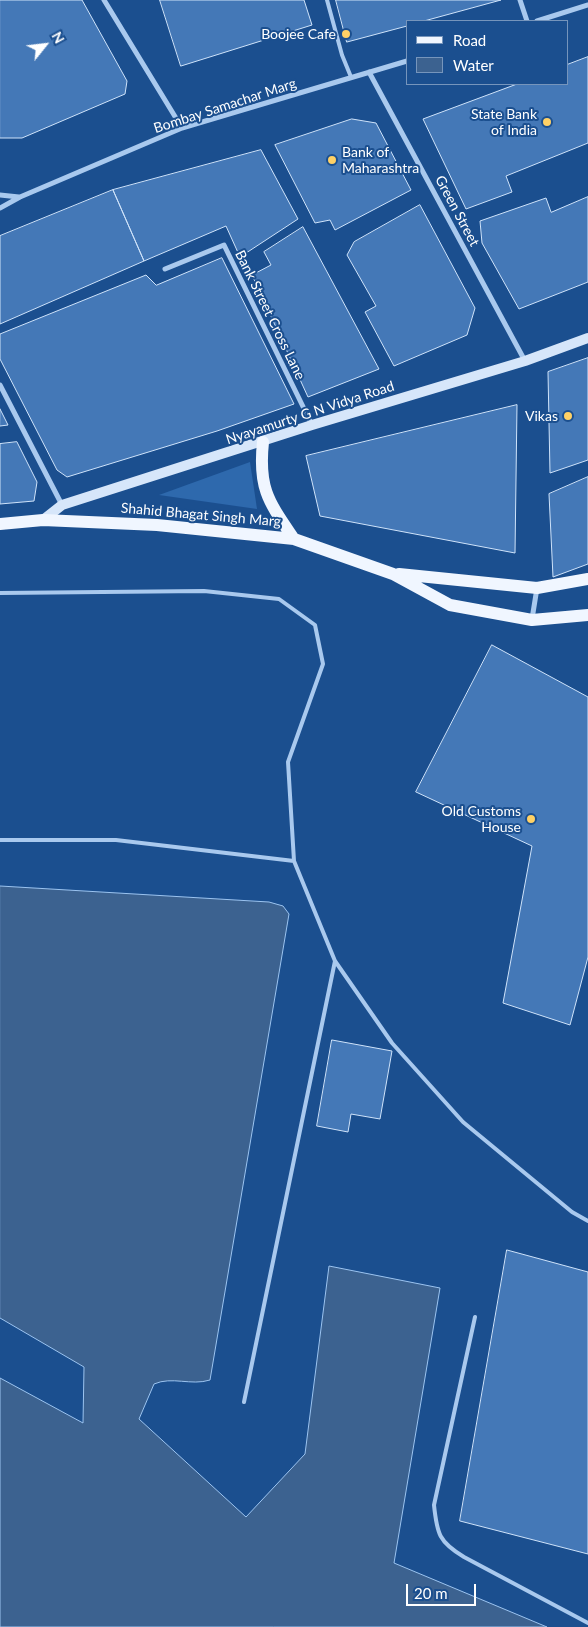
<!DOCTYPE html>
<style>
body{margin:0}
#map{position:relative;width:588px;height:1627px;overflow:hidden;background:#1b4f8f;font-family:Lato,sans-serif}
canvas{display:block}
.legend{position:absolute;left:406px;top:20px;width:162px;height:65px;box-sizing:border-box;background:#1b4f8f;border:1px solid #7695bc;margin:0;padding:6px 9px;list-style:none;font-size:15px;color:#fff}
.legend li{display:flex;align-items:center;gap:10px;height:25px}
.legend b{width:25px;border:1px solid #7695bc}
.north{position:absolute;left:20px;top:20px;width:50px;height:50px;-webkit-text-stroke:4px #1b4f8f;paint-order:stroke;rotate:61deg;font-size:14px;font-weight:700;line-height:20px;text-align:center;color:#fff}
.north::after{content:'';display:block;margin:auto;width:18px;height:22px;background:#fff;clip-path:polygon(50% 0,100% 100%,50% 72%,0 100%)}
.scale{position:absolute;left:406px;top:1584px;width:70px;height:22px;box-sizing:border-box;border:2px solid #fff;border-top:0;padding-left:6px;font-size:15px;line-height:18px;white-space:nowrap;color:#fff;-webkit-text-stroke:4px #1b4f8f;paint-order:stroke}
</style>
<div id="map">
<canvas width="588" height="1627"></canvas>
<ul class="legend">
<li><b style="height:6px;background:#f0f6ff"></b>Road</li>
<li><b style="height:14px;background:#3c6290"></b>Water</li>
</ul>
<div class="north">N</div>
<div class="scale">20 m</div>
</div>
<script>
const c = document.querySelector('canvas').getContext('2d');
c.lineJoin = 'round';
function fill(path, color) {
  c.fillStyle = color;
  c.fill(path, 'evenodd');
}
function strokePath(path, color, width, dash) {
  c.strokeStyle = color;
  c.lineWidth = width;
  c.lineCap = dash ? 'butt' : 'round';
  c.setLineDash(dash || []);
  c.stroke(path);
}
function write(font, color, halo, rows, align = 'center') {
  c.font = font + ' Lato,sans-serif';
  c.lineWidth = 4;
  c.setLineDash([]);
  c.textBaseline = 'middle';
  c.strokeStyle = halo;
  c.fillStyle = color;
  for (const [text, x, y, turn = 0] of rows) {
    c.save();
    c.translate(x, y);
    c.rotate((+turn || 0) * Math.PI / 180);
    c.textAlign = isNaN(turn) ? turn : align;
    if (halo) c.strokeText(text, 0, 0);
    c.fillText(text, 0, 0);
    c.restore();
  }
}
fill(new Path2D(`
 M250 462 257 509 159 495Z`), '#2e69ad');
const water = new Path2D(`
 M0 886 269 902 283 906 289 914 210 1380C191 1386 172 1376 154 1384L139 1419 246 1517 305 1454 329 1266 440 1288 394 1563 547 1627H0V1378L83 1423 84 1367 0 1318Z`);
fill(water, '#3c6290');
strokePath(water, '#9cc4f0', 1);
const building = new Path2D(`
 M0 0H82L127 81 125 94 22 138H0Z
 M160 0H304L312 25 181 66Z
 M336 0H501L424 21H407V26L347 42Z
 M588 57V143L506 176 512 192 466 209 423 119 517 84H567V65Z
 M352 119 376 123 411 190 335 230 330 220 315 223 275 145Z
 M261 150 298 219 240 257 226 226 144 261 113 190Z
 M113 190 144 261 0 324V236Z
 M588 197V282L519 309 482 243 480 221 546 198 551 212Z
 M420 205 475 308 467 335 394 366 365 312 376 306 347 255 354 242Z
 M303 227 379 369 308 397 252 275 271 265 264 252Z
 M222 258 294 404 217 431 67 477 57 470 0 359V334L146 275 156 285Z
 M588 358V460L550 473 548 372Z
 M517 405 515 553 320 516 306 456Z
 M0 409 8 425 0 426Z
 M17 442 37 482 34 501 0 504V444Z
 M588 477V564L553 577 549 494Z
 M492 645 588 697V957L570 1025 503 1003 532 846 416 792Z
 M332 1040 392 1051 380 1119 351 1114 348 1132 317 1126Z
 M507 1250 588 1272V1554L460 1521Z`);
fill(building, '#4478b7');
strokePath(building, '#cfe3fa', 1);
strokePath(new Path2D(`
 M327 0 342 55 351 77
 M0 593 204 591 279 599 315 625 323 664 288 762 294 861 335 961 392 1043 463 1122 572 1212 588 1221
 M0 840H116L294 861
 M475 1317 434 1505C437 1534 439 1542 464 1557L588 1623
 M244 1402 335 961`), '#a9c9ee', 4);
strokePath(new Path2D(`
 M104 0 182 128
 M520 0 527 21
 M537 21 588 5
 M369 72 525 361
 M0 195 19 197
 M0 208 20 197 182 128 407 61
 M165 269 224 245 312 425
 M0 385 62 505
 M532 619 537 588`), '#a9c9ee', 5);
strokePath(new Path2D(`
 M43 520 62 505 312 425 525 361 588 338`), '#d6e6fa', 10);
strokePath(new Path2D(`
 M263 442C258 489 269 502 294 539
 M0 524 43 520 157 525 294 539 393 574 450 605 532 620 588 615
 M399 574 537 588 588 579`), '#f0f6ff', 12);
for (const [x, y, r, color] of [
 [346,34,5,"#ffd166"],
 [547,122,5,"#ffd166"],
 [332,160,5,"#ffd166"],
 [568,416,5,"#ffd166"],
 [531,819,5,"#ffd166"]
]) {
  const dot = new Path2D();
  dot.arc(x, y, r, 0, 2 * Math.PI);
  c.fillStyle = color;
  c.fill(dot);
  strokePath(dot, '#1b4f8f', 2);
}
write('14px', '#fff', '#1b4f8f', [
 ["Boojee Cafe",336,34],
 ["State Bank",537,114],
 ["of India",537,130],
 ["Bank of",342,152,"left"],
 ["Maharashtra",342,168,"left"],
 ["Vikas",558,416],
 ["Old Customs",521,811],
 ["House",521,827]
], 'right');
write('14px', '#fff', '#1b4f8f', [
 ["Bombay Samachar Marg",225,106,-18],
 ["Green Street",457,211,62],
 ["Bank Street Cross Lane",270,315,64],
 ["Nyayamurty G N Vidya Road",310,413,-18],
 ["Shahid Bhagat Singh Marg",201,515,5]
]);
</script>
